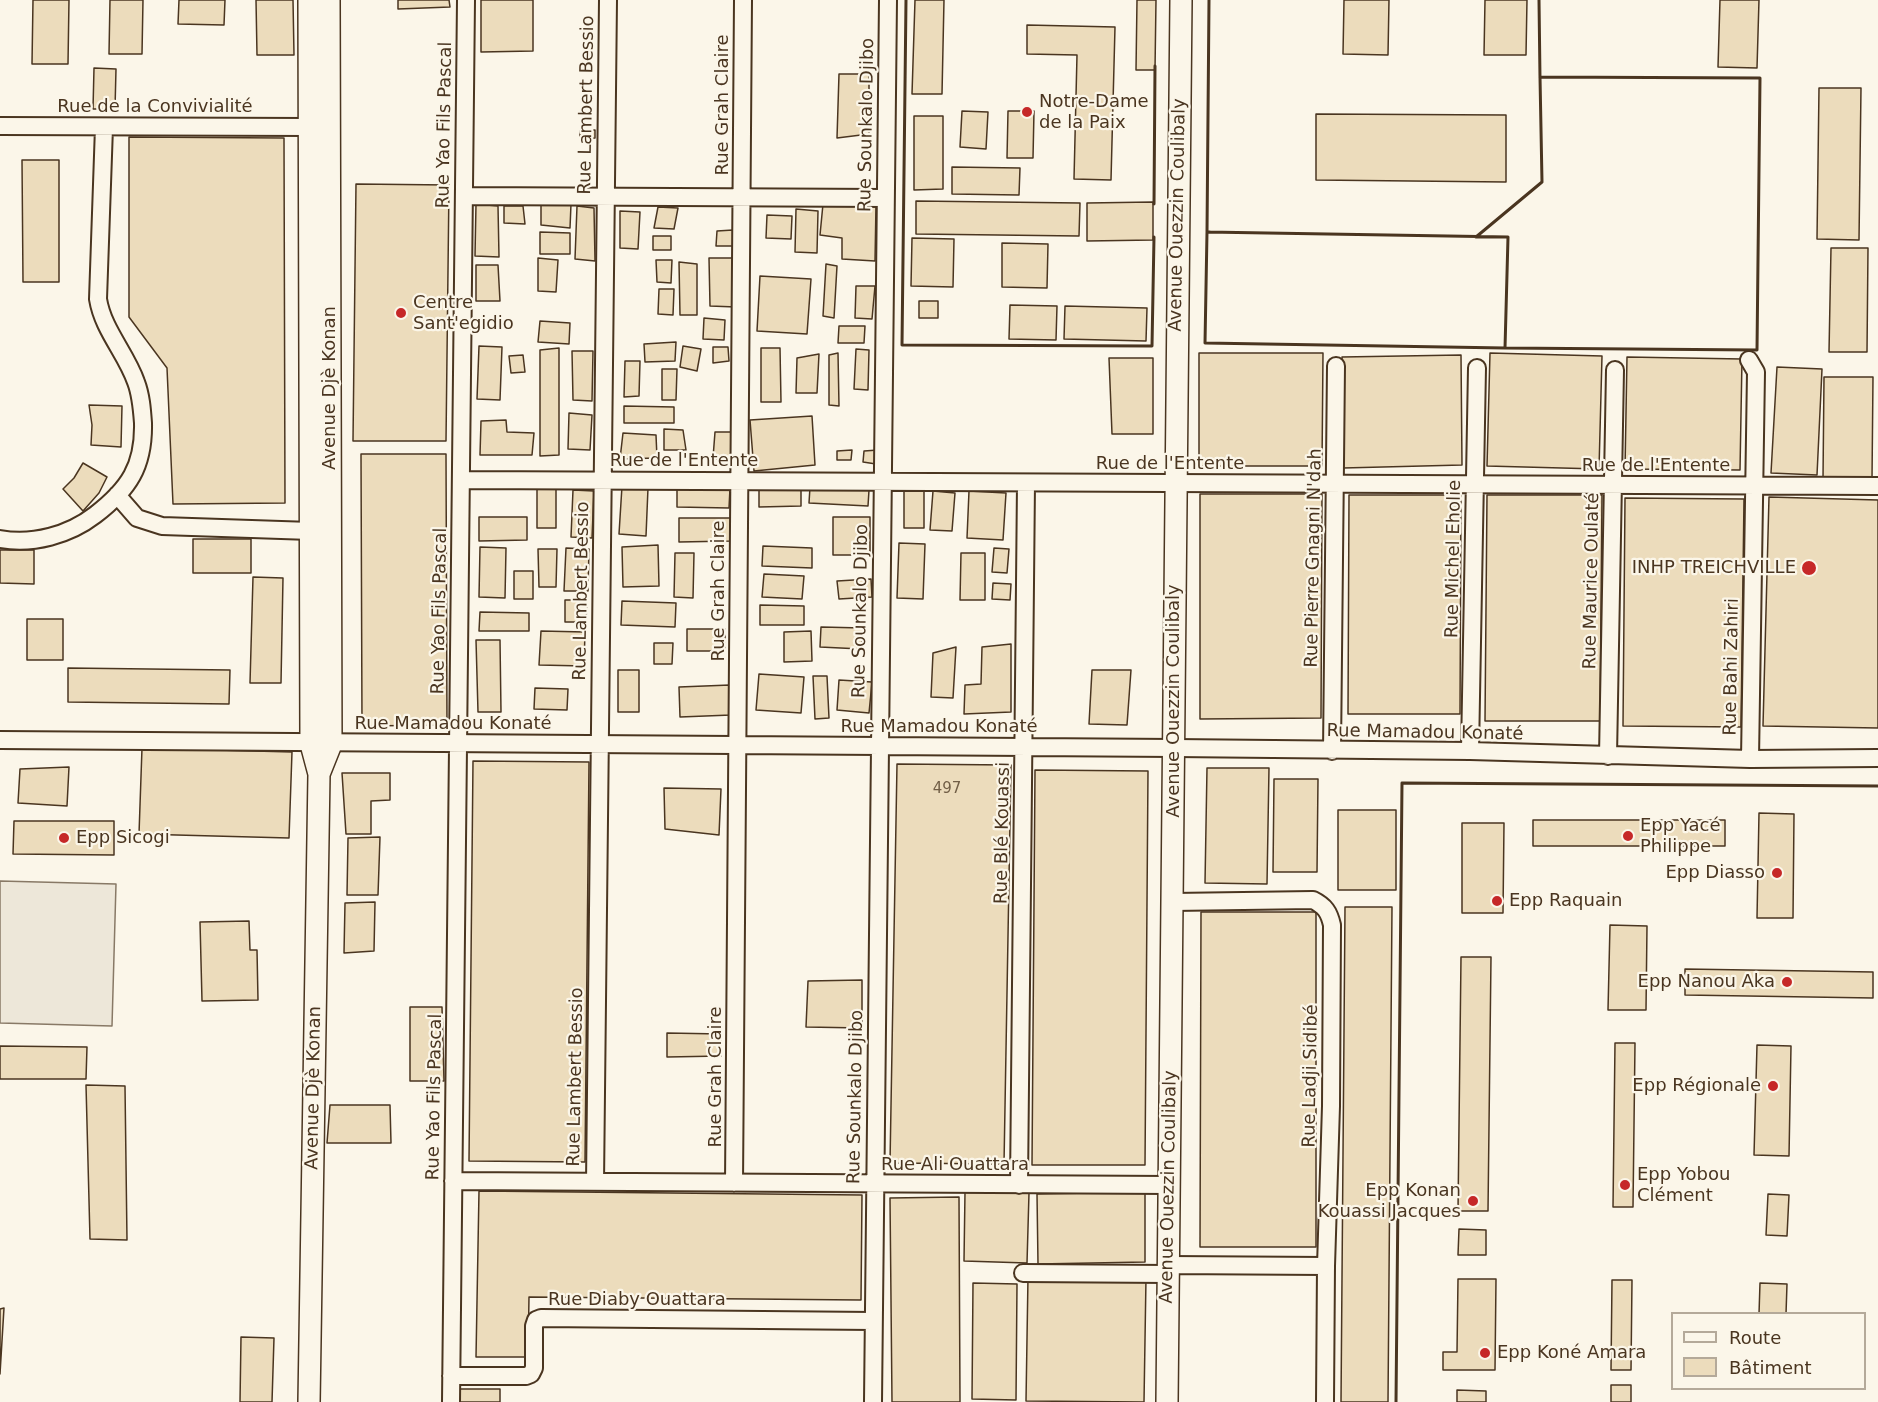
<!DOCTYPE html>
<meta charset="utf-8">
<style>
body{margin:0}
#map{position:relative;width:1878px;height:1402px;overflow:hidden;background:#fbf6e9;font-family:"DejaVu Sans",sans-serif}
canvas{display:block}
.legend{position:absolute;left:1671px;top:1312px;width:195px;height:78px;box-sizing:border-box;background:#fbf6e9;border:2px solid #b4a999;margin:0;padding:8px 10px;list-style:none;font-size:18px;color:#4a3520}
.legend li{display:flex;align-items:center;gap:12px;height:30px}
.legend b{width:30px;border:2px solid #b4a999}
</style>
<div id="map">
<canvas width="1878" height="1402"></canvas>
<ul class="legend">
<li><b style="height:8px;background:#fbf6e9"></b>Route</li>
<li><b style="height:16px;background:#ecdcbc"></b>Bâtiment</li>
</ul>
</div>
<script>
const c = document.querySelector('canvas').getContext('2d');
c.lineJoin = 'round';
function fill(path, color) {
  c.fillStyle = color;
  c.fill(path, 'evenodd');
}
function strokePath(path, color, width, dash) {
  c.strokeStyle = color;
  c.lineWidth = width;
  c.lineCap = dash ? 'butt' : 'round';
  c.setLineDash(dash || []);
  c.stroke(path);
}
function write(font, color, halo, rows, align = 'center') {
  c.font = font + ' "DejaVu Sans",sans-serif';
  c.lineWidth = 4.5;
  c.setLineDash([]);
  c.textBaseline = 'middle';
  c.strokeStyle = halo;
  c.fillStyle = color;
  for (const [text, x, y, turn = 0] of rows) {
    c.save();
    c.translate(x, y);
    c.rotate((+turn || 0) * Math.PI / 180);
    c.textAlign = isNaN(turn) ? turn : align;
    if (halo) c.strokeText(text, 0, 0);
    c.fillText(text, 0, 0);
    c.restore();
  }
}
const parking = new Path2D(`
 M0 881 116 884 112 1026 0 1023Z`);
fill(parking, '#ede7d9');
strokePath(parking, '#887966', 1.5);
const building = new Path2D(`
 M33 0H69L68 64H32Z
 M110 0H143L142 54H109Z
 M179 0H225L224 25 178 24Z
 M256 0H293L294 55H257Z
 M398 0H449L450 7 398 9Z
 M481 0H533V51L481 52Z
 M915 0H944L942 94H912Z
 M1137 0H1156L1155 70H1136Z
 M1344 0H1389L1388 55 1343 54Z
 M1485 0H1527L1526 55H1484Z
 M1720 0H1759L1757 68 1718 67Z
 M1027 25 1115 27 1111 180 1074 179 1077 55 1027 54Z
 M94 68 116 69 115 109H93Z
 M839 74H869V134L837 138Z
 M1819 88H1861L1859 240 1817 239Z
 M962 111 988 112 986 149 960 147Z
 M1008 111H1034L1033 158H1007Z
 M1316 114 1506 115V182L1316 180Z
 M914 116H943V189L914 190Z
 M595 130V138L580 139V131Z
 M129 137 284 138 285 503 173 504 167 368 129 317Z
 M22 160H59V282H23Z
 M952 167 1020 168 1019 195 952 194Z
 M356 184 449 185 446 441H353Z
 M916 201 1080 203 1079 236 916 234Z
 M1153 202V240L1087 241V203Z
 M476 204 498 206 499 257 475 256Z
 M541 204H571L570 228 541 225Z
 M823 204 876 205 875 261 842 259V238L820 235Z
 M504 206H523L525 224 504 223Z
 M577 206 594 208 595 261 575 259Z
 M658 207 678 208 674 229 654 228Z
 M796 209 818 211 817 253 795 252Z
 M620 211 640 212 638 249 620 248Z
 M767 215 792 216 791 239 766 238Z
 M733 230V246H716L717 231Z
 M540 232 570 233V254H540Z
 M653 236H671V250H653Z
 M912 238 954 239 953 287 911 286Z
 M1002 243 1048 244 1047 288 1002 287Z
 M1831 248H1868L1867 352H1829Z
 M538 258 558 260 556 292 538 291Z
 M709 258H736V307L710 306Z
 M656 260H672L671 283 657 282Z
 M679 262 697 264V315H680Z
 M826 264 837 266 834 318 823 316Z
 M476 265H498L500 301H476Z
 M760 276 811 279 807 334 757 331Z
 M856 286H875L872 319 855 318Z
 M659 289H674L673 315 658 314Z
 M919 301H938V318H919Z
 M1010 305 1057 306 1056 340 1009 339Z
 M1065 306 1147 308 1146 341 1064 339Z
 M704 318 725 320 724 340 703 339Z
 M540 321 570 323 569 344 538 342Z
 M839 326H865L864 343H838Z
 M676 342 675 361 645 362 644 344Z
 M479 346 502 347 500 400 477 399Z
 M683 346 701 349 697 371 680 367Z
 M713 347H728L729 361 713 363Z
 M559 348V455L540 456V350Z
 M761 348H780L781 402H761Z
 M856 349 869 350 868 390 854 389Z
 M572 351H593L592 401 573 400Z
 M838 353 839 406 829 405V355Z
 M1199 353H1323L1322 466H1199Z
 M1490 353 1602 356 1599 469 1487 466Z
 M819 354 817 393H796L797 358Z
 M523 355 525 372 511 373 509 356Z
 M1461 355 1462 465 1343 468 1342 357Z
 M1627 357 1742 359 1740 470 1625 469Z
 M1109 358H1153V434H1112Z
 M625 361H640L639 396 624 397Z
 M1777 367 1822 369 1817 475 1771 473Z
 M662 369H677L676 400H662Z
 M1824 377H1873L1872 479H1823Z
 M89 405 122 406 121 447 91 445 92 425Z
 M624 406 674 407V423H624Z
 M569 413 592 415 590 450 568 449Z
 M812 416 815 465 754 471 750 420Z
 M506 420 507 432 534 433 532 455H480L481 421Z
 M664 429 683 430 686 450H664Z
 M715 432H735L731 462 713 458Z
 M623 433 656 435 657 458 620 459Z
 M852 450 851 460H837V451Z
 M878 450 876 464 863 462 864 451Z
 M361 454H446L447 725 362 726Z
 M83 463 107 477 99 493 83 511 63 489 74 478Z
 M622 486 648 488 646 536 619 534Z
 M677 487 730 488 729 508 677 507Z
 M801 487V506L759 507V488Z
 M810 487 869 490 868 506 809 503Z
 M537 488H556V528H537Z
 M573 490 594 491 592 538 571 537Z
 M904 491H924V528H904Z
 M933 491 955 493 952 531 930 530Z
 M969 491 1006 493 1003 540 967 538Z
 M1200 494H1322L1321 718 1200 719Z
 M1349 495H1461L1460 714H1348Z
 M1487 495H1602L1600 721H1485Z
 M1769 497 1878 500V728L1763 726Z
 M1625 498 1744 499 1741 727 1623 726Z
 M479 517H527V540L479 541Z
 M833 517H870V555H833Z
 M679 518H731V541L679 542Z
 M193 539H251V573H193Z
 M899 543 925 544 923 599 897 598Z
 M658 545 659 586 623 587 622 547Z
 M763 546 812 548V568L762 566Z
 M480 547 506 548 505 598 479 597Z
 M566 548 589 549 588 591H564Z
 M994 548 1009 549 1007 573 992 572Z
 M538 549H557L556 587H539Z
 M0 550H34V584L0 583Z
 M675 553H694L693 598 674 597Z
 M961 553H985V600H960Z
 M514 571H533V599H514Z
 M764 574 804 576 802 599 762 597Z
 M253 577 283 578 281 683H250Z
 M871 579 872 597 839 599 837 581Z
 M993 583 1011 584 1010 600 992 599Z
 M565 600H587L586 622H565Z
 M622 601 676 603 675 627 621 625Z
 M760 605 804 606V625H760Z
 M480 612 529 613V631H479Z
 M27 619H63V660H27Z
 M821 627 863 628 861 649 820 647Z
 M687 629H725V651H687Z
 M541 631 585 632 584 666 539 665Z
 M811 631 812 661 784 662V632Z
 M476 640H500L501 712H478Z
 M654 643H673L672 664H654Z
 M1011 644V712L964 714 965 685 981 684 982 647Z
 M956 647 953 698 931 697 933 653Z
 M68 668 230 670 229 704 68 702Z
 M618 670H639V712H618Z
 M1092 670H1131L1127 725 1089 724Z
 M759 674 804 677 801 713 756 710Z
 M813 676H827L829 718 815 719Z
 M839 680 872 682 869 713 837 710Z
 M730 685 731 715 680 717 679 687Z
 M535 688 568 689 567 710 534 709Z
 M142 748 292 752 289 838 139 834Z
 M473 761 589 762 585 1162 469 1161Z
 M897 764 1011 765 1004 1164 890 1163Z
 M69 767 67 806 18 803 20 769Z
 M1207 768H1269L1267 884 1205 883Z
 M1035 770 1148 771 1145 1165H1032Z
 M342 773H390V800L371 801V834H346Z
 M1274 779H1318L1317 872H1273Z
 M664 788 721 789 719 835 665 829Z
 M1338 810H1396V890H1338Z
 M1759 813 1794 814 1793 918H1757Z
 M1533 820H1725V846H1533Z
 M14 821H114V855L13 854Z
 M1462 823H1504L1503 913H1462Z
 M380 837 378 895H347L348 838Z
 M375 902 374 951 344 953 345 903Z
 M1345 907H1392L1388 1402H1341Z
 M1201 912H1316V1247H1200Z
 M249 921 250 950H257L258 1000 202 1001 200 922Z
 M1610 925 1647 926 1646 1010H1608Z
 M1461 957H1491L1488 1211H1458Z
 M1685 969 1873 972V998L1685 995Z
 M862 980V1028L806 1027 808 981Z
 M410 1007H442L444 1081H410Z
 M667 1033 721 1034V1056L667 1057Z
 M1615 1043H1635L1633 1207H1613Z
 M1757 1045 1791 1046 1789 1156 1754 1155Z
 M0 1046 87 1047 86 1079H0Z
 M86 1085 125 1086 127 1240 90 1239Z
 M330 1105H390L391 1143H327Z
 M479 1191 862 1195 861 1300 529 1297 528 1357H476Z
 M965 1192 1029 1193 1027 1263 964 1261Z
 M1145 1192V1262L1038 1264 1037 1194Z
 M1768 1194 1789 1195 1787 1236 1766 1235Z
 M959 1197 960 1402H892L890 1198Z
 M1459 1229 1486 1230V1255H1458Z
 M1028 1277 1146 1278 1144 1402 1026 1401Z
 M1458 1279H1496L1495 1370H1443V1352H1457Z
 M1612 1280H1632L1631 1370H1611Z
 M973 1283 1017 1284 1016 1400 972 1399Z
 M1760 1283 1787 1284 1786 1314H1759Z
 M4 1308 0 1374V1309Z
 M241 1337 274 1338 272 1402H240Z
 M1611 1385H1631V1402H1611Z
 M460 1389H500V1402H460Z
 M1457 1390 1486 1391V1402H1457Z`);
fill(building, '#ecdcbc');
strokePath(building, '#4a3520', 1.5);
const minor = new Path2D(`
 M0 126 310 127
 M464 196 885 198
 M1749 360 1756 372 1750 759
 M461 480 1878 486
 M117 495 137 518 162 526 311 531
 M0 539C33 545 69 535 95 515 129 489 144 466 143 423 142 409 141 395 136 382 126 353 103 330 98 299L104 127
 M0 740 1175 748 1470 751 1750 759 1878 758
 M1332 751 1336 366
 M1470 751 1477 368
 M1608 756 1615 370
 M1173 902 1313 900C1325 906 1329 912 1332 925L1331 1106 1326 1266 1325 1402
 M453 1181 1169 1185
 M595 1182 608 0
 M734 1183 743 0
 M1019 1185 1026 483
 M1168 1265 1326 1266
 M1023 1273 1168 1274
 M451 1376H526L531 1374 534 1368V1326L536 1320 541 1318 873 1321
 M451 1402 466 0
 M873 1402 888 0`);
const tertiary = new Path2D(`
 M319 774 331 744 329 0
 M309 1402 319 774 311 744 309 0
 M1167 1402 1181 0`);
strokePath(minor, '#4a3520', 20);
strokePath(tertiary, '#4a3520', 24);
strokePath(minor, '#fbf6e9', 16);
strokePath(tertiary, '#fbf6e9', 21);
strokePath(new Path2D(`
 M906 0 902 345 1152 346 1154 237
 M1209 0 1207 232H1210
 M1539 0 1540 78
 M1154 204 1155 66
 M1476 237 1542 182 1540 77 1760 78 1757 350 1505 348 1508 237 1207 232 1205 343 1505 348 1508 237H1476
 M1396 1402 1402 783 1878 786`), '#4a3520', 3);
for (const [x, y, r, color] of [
 [1027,112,6,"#c62828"],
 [401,313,6,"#c62828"],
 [1809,568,8,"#c62828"],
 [1628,836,6,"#c62828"],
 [64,838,6,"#c62828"],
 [1777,873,6,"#c62828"],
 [1497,901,6,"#c62828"],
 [1787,982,6,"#c62828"],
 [1773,1086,6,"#c62828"],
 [1625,1185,6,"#c62828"],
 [1473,1201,6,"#c62828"],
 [1485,1353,6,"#c62828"]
]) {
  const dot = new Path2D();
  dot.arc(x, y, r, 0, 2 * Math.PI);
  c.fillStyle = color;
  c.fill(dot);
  strokePath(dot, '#fbf6e9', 2);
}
write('15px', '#725f47', null, [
 ["497",947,789]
]);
write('18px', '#4a3520', '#fbf6e9', [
 ["Notre-Dame",1039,102],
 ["de la Paix",1039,123],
 ["Centre",413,303],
 ["Sant'egidio",413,324],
 ["INHP TREICHVILLE",1796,568,"right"],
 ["Epp Yacé",1640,826],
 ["Philippe",1640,847],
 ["Epp Sicogi",76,838],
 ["Epp Diasso",1765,873,"right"],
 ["Epp Raquain",1509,901],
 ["Epp Nanou Aka",1775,982,"right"],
 ["Epp Régionale",1761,1086,"right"],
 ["Epp Yobou",1637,1175],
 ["Clément",1637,1196],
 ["Epp Konan",1461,1191,"right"],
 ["Kouassi Jacques",1461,1212,"right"],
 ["Epp Koné Amara",1497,1353]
], 'left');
write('18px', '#4a3520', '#fbf6e9', [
 ["Rue Lambert Bessio",587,105,-89],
 ["Rue Grah Claire",723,105,-90],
 ["Rue de la Convivialité",155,107],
 ["Rue Yao Fils Pascal",445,125,-89],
 ["Rue Sounkalo Djibo",867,125,-89],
 ["Avenue Ouezzin Coulibaly",1178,215,-89],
 ["Avenue Djè Konan",330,388,-90],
 ["Rue de l'Entente",684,461],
 ["Rue de l'Entente",1170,464],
 ["Rue de l'Entente",1656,466],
 ["Rue Pierre Gnagni N'dah",1314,558,-89],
 ["Rue Michel Eholie",1454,559,-89],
 ["Rue Maurice Oulaté",1592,581,-89],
 ["Rue Lambert Bessio",582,591,-89],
 ["Rue Grah Claire",719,591,-90],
 ["Rue Yao Fils Pascal",440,611,-89],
 ["Rue Sounkalo Djibo",861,611,-89],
 ["Rue Bahi Zahiri",1732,667,-89],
 ["Avenue Ouezzin Coulibaly",1174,701,-90],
 ["Rue Mamadou Konaté",453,724],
 ["Rue Mamadou Konaté",939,727],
 ["Rue Mamadou Konaté",1425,733,1],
 ["Rue Blé Kouassi",1003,833,-89],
 ["Rue Ladji Sidibé",1311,1076,-89],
 ["Rue Lambert Bessio",576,1077,-89],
 ["Rue Grah Claire",716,1077,-90],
 ["Avenue Djè Konan",314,1088,-89],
 ["Rue Yao Fils Pascal",435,1097,-89],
 ["Rue Sounkalo Djibo",856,1097,-89],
 ["Rue Ali Ouattara",955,1165],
 ["Avenue Ouezzin Coulibaly",1169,1187,-89],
 ["Rue Diaby Ouattara",637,1300]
]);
</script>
